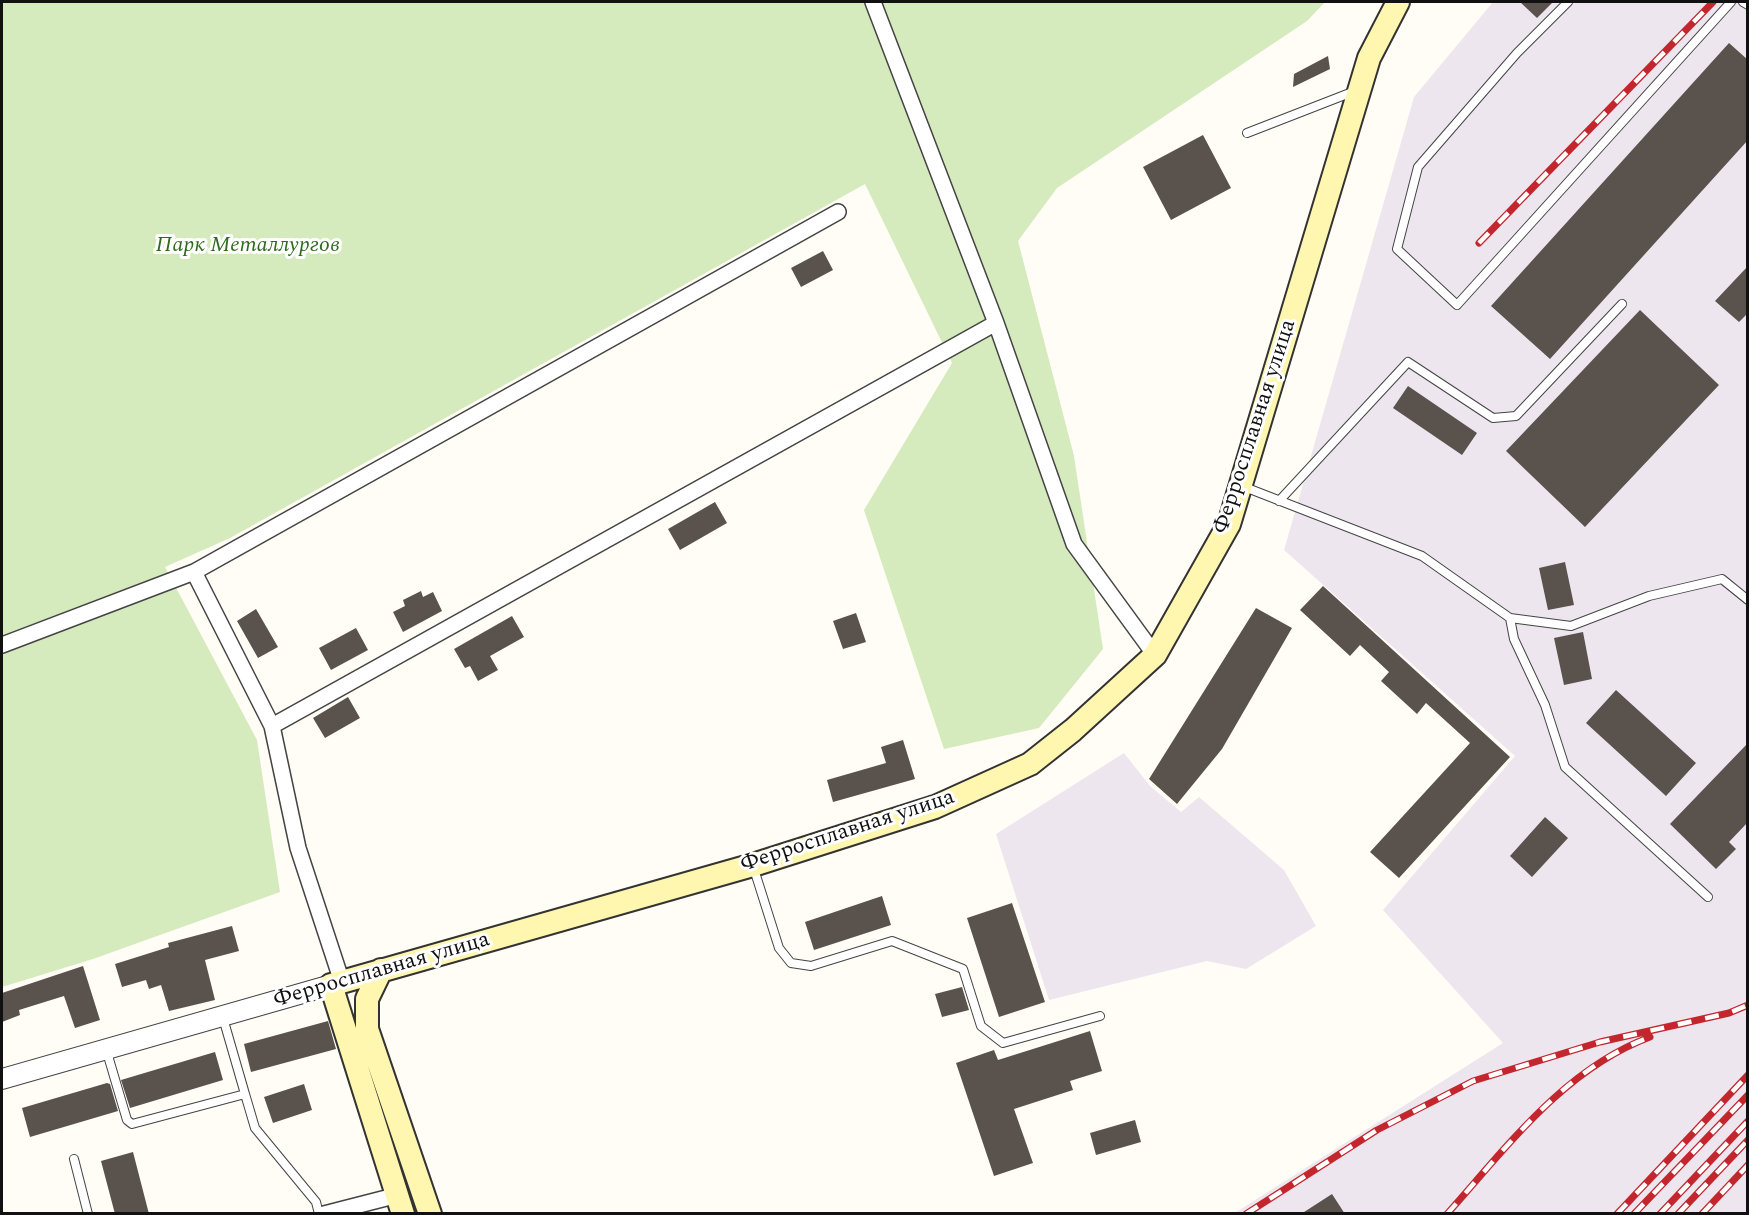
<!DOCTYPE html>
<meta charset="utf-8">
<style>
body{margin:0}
#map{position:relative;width:1749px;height:1215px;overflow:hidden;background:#fffdf5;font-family:Spectral,serif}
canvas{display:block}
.frame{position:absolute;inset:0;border:3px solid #111;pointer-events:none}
</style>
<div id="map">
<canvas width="1749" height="1215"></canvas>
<div class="frame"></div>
</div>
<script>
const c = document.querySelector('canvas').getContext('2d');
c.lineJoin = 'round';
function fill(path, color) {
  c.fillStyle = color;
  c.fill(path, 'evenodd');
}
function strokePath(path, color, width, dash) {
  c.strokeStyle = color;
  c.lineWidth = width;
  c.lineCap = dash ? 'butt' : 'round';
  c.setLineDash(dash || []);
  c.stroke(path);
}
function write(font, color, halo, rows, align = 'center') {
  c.font = font + ' Spectral,serif';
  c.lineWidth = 6;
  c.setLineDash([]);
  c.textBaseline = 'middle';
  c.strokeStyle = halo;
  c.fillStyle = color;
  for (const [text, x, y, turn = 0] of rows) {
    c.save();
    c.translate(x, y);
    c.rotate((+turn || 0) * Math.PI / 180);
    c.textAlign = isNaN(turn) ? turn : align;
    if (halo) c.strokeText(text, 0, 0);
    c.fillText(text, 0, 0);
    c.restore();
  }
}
fill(new Path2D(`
 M1493 2H1747V1213L1233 1214 1503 1043 1383 910 1515 756 1284 550 1414 97Z
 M1124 753 1150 786 1181 812 1199 797 1284 870 1316 926 1246 969 1207 961 1049 1000 996 834Z`), '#eee6ef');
fill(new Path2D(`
 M2 2H1325L1307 21 1057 188 1018 241 1074 456 1103 649 1039 728 944 749 864 510 952 363 865 184 230 538 165 567 257 740 280 892 93 959 2 987Z`), '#d5ebbd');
fill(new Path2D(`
 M1520 2H1553L1537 18Z
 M1729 43 1748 60V140L1550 359 1491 306Z
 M1328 56 1330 69 1293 87 1294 74Z
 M1203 135 1231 188 1171 220 1143 167Z
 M823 251 833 270 801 287 791 268Z
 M1748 266V313L1739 322 1715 301Z
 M1640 310 1719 385 1585 527 1506 451Z
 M1408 386 1477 433 1462 455 1393 408Z
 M715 502 727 523 680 550 668 529Z
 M1565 562 1574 605 1548 610 1539 568Z
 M1323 586 1510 757 1399 878 1370 852 1470 743 1426 703 1417 714 1381 681 1389 672 1360 645 1350 656 1300 610Z
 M421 591 423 597 433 592 442 611 403 632 393 612 405 606 403 600Z
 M1256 608 1292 628 1222 749 1177 804 1149 779Z
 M256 609 278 647 258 658 237 621Z
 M856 613 866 642 843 649 833 621Z
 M512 616 524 637 490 656 498 670 478 681 470 666 465 668 454 649Z
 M356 628 368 650 331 670 319 648Z
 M1583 632 1592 679 1564 685 1554 638Z
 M1616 690 1696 763 1666 796 1586 723Z
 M348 697 360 718 325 738 313 718Z
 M903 740 915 779 833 802 827 780 886 763 881 747Z
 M1748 743V822L1729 842 1736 849 1716 869 1670 824Z
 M1545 817 1568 838 1532 877 1510 856Z
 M882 896 891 925 814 950 805 922Z
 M1012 903 1045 1002 999 1017 967 918Z
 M232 926 239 951 205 960 215 1000 169 1011 161 985 149 989 146 980 122 987 115 964 169 947 168 943Z
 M83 966 100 1020 75 1028 64 996 19 1010 20 1015 2 1022V993Z
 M962 987 969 1010 942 1017 935 994Z
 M328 1021 336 1049 251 1072 244 1044Z
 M1090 1031 1102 1071 1070 1081 1073 1090 1014 1109 1033 1163 994 1176 956 1063 994 1050 998 1060Z
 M215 1052 223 1080 130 1108 121 1080Z
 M107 1083 110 1084 118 1111 30 1137 22 1108Z
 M304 1084 312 1110 273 1123 264 1097Z
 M1135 1120 1141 1142 1096 1155 1090 1133Z
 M133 1152 149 1214H115L101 1161Z
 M1332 1194 1345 1214H1301Z`), '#5a524d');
const service = new Path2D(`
 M1568 2 1517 53 1418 167 1397 249 1457 305 1731 2
 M1743 2 1748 5
 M1247 133 1355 91
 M1242 486 1422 556 1510 618 1571 626 1649 596 1722 579 1748 600
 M1279 501 1408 362 1493 418 1516 416 1622 304
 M1510 618 1514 639 1545 705 1565 767 1708 897
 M753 866 779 948 791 963 811 966 892 941 963 969 981 1026 1003 1043 1100 1016
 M106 1049 127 1120 132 1124 245 1094 223 1018
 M245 1094 255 1128 316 1202 319 1214
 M74 1159 88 1214`);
const minor = new Path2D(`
 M873 2 996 323 1074 544 1155 655
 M194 572 272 726 298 848 342 982
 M2 645 194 572 838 212
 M272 726 996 323
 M324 1214 398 1195`);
const tertiary = new Path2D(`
 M2 1079 331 985`);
const secondary = new Path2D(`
 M381 970 367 999V1029L430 1214
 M403 1214 331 985 753 865 935 807 1030 764 1073 730 1155 655 1229 524 1369 58 1398 2`);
strokePath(service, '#444', 10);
strokePath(minor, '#444', 18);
strokePath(tertiary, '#444', 22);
strokePath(secondary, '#333', 26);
strokePath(service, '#fff', 8);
strokePath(minor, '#fff', 15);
strokePath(tertiary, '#fff', 20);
strokePath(secondary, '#fff6b0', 22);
const rail = new Path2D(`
 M1479 243 1713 2
 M1246 1214 1377 1130 1473 1081 1600 1042 1729 1013 1748 1005
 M1447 1214C1507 1147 1564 1069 1650 1037
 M1617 1214 1748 1075
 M1634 1214 1748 1095
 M1660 1214 1748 1121
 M1678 1214 1748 1140
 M1702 1214 1748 1165`);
strokePath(rail, '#c4262e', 7);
strokePath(rail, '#fff', 4.5, [14]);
write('italic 22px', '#2f6b1f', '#fff', [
 ["Парк Металлургов",248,247]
]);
write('22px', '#111', '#fff', [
 ["Ферросплавная улица",1256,427,-72],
 ["Ферросплавная улица",848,832,-18],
 ["Ферросплавная улица",382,971,-16]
]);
</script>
